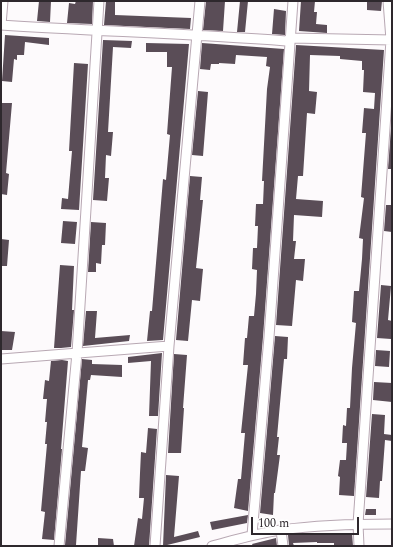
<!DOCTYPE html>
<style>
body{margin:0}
#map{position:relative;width:393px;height:547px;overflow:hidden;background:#fdfafc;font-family:Spectral,serif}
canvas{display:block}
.frame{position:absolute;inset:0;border:2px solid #2e282d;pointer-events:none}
.scale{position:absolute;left:251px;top:517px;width:108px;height:18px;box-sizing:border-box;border:2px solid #2e282d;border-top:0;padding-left:5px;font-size:12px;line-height:14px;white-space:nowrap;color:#2e282d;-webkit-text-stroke:3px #fff;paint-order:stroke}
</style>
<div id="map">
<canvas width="393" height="547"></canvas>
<div class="frame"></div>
<div class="scale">100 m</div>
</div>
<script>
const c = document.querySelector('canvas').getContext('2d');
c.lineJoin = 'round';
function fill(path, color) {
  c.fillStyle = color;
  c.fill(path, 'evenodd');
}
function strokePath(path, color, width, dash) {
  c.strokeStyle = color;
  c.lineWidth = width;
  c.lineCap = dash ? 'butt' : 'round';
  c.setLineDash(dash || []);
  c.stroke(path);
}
fill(new Path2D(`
 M39 1H51L50 22 37 21Z
 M76 1H93L92 24 67 23 69 3 75 4Z
 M106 1H115V15L191 18 190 29 104 25Z
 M206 1H225L223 31 203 30Z
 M240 1H248L245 32H237Z
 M301 1H315L314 12H317L316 24 327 25V33L299 31Z
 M367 1H382L381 11 367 10Z
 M274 9 286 11 285 35 272 34Z
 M5 35 49 38V45L25 42 24 55H17V60L14 59 12 82 2 81Z
 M103 40 132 41 131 48 113 47 108 132H113L111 156 106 155 105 178H109L107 201 93 200Z
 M146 43 189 44 163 340 147 341 150 311H152L163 179 166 180 170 135 167 134 172 67H167V52H146Z
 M202 43 284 49 263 337 248 511 234 508 238 479H241L245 433H241L248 365H243L245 338H247L249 316H254L256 294 257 270 252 269 253 248H257L258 226H255L256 204H263L264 181H262L267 89 270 67 266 66 267 57 236 55 235 64 219 63V64H211L210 70 200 69Z
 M296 45 384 50 354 496 339 495 340 477 338 476 340 460H346L347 443H342L343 425 346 426 347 408H350L352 368 356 323 352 322 354 291H359L362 259 363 239 359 238 364 198 361 197 366 133H362L364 108 374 109 375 93 363 92 364 70H362V61L340 59V56L310 55 309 91 317 92 315 114 307 113 303 176H298L296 199 323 201 322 217 294 215 293 241H296L294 259H305L303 281 296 280 292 326 276 325Z
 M74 63 88 64 79 210 61 209 62 198 68 199 72 151H69Z
 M198 91 208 92 203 156 192 155Z
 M1 103H12L6 173 9 174 7 195 1 194Z
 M392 114V169H388Z
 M190 176 202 177 200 200H203L196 268 203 269 200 301 192 300 188 341 176 340Z
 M386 205H392V232L384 231Z
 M63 221 77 222 75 244 61 243Z
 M91 222 106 223 105 245H102L101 264 96 263V272H88Z
 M1 239 9 240 7 266H1Z
 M60 265 74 266 72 310H74L71 347 61 348H54Z
 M381 285 391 286 388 320 392 321 391 339 377 338Z
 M86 311H97L95 338 130 335 129 341 83 346Z
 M1 331 15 332 12 350H1Z
 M275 336 288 337 287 359H284L277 437H279L277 455H280L275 493H274L273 515 260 513Z
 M376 350 390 351 389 367 375 366Z
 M162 353 158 416H149L151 361 128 363V357Z
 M174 354 187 355 183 408H184L181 453H168Z
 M82 359 92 360V364L122 365V377L91 375 90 380H88L82 447 88 448 85 471H81L76 545H65Z
 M62 360 68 361 61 449H62L54 540 42 539 45 512 41 511 47 444H45L47 422H45L47 399H43L45 380 49 381 51 361Z
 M374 382 392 383V402L373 400Z
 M372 414 385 415 384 434 392 435V441L385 440 382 481H380L379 498 366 497Z
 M148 428 157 429 149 546H134L138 518 142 519 144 498H139L140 473 141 452 146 453Z
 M166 475 179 476 174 537 198 531 200 537 163 546Z
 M366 509H376V515H365Z
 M248 515 247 523 212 530 210 522Z
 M352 533 353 546 334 545V543H317V542L293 543 294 546H289L288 535Z
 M98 538 113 539 114 546H98Z
 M276 538 277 546H253L252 544Z`), '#5a4d57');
const minor = new Path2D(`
 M1 25C96 31 191 34 286 41L291 38 392 40
 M1 25 3 1
 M1 359 169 346
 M281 530 283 546
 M252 535 269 337 293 1
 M59 546 77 353 99 1
 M155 546 169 346 200 1
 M212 546C235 540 258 533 281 530 318 525 355 524 392 524
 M359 546 358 524 391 40 388 1`);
strokePath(minor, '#b8a8b3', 11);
strokePath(minor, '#fff', 9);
</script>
